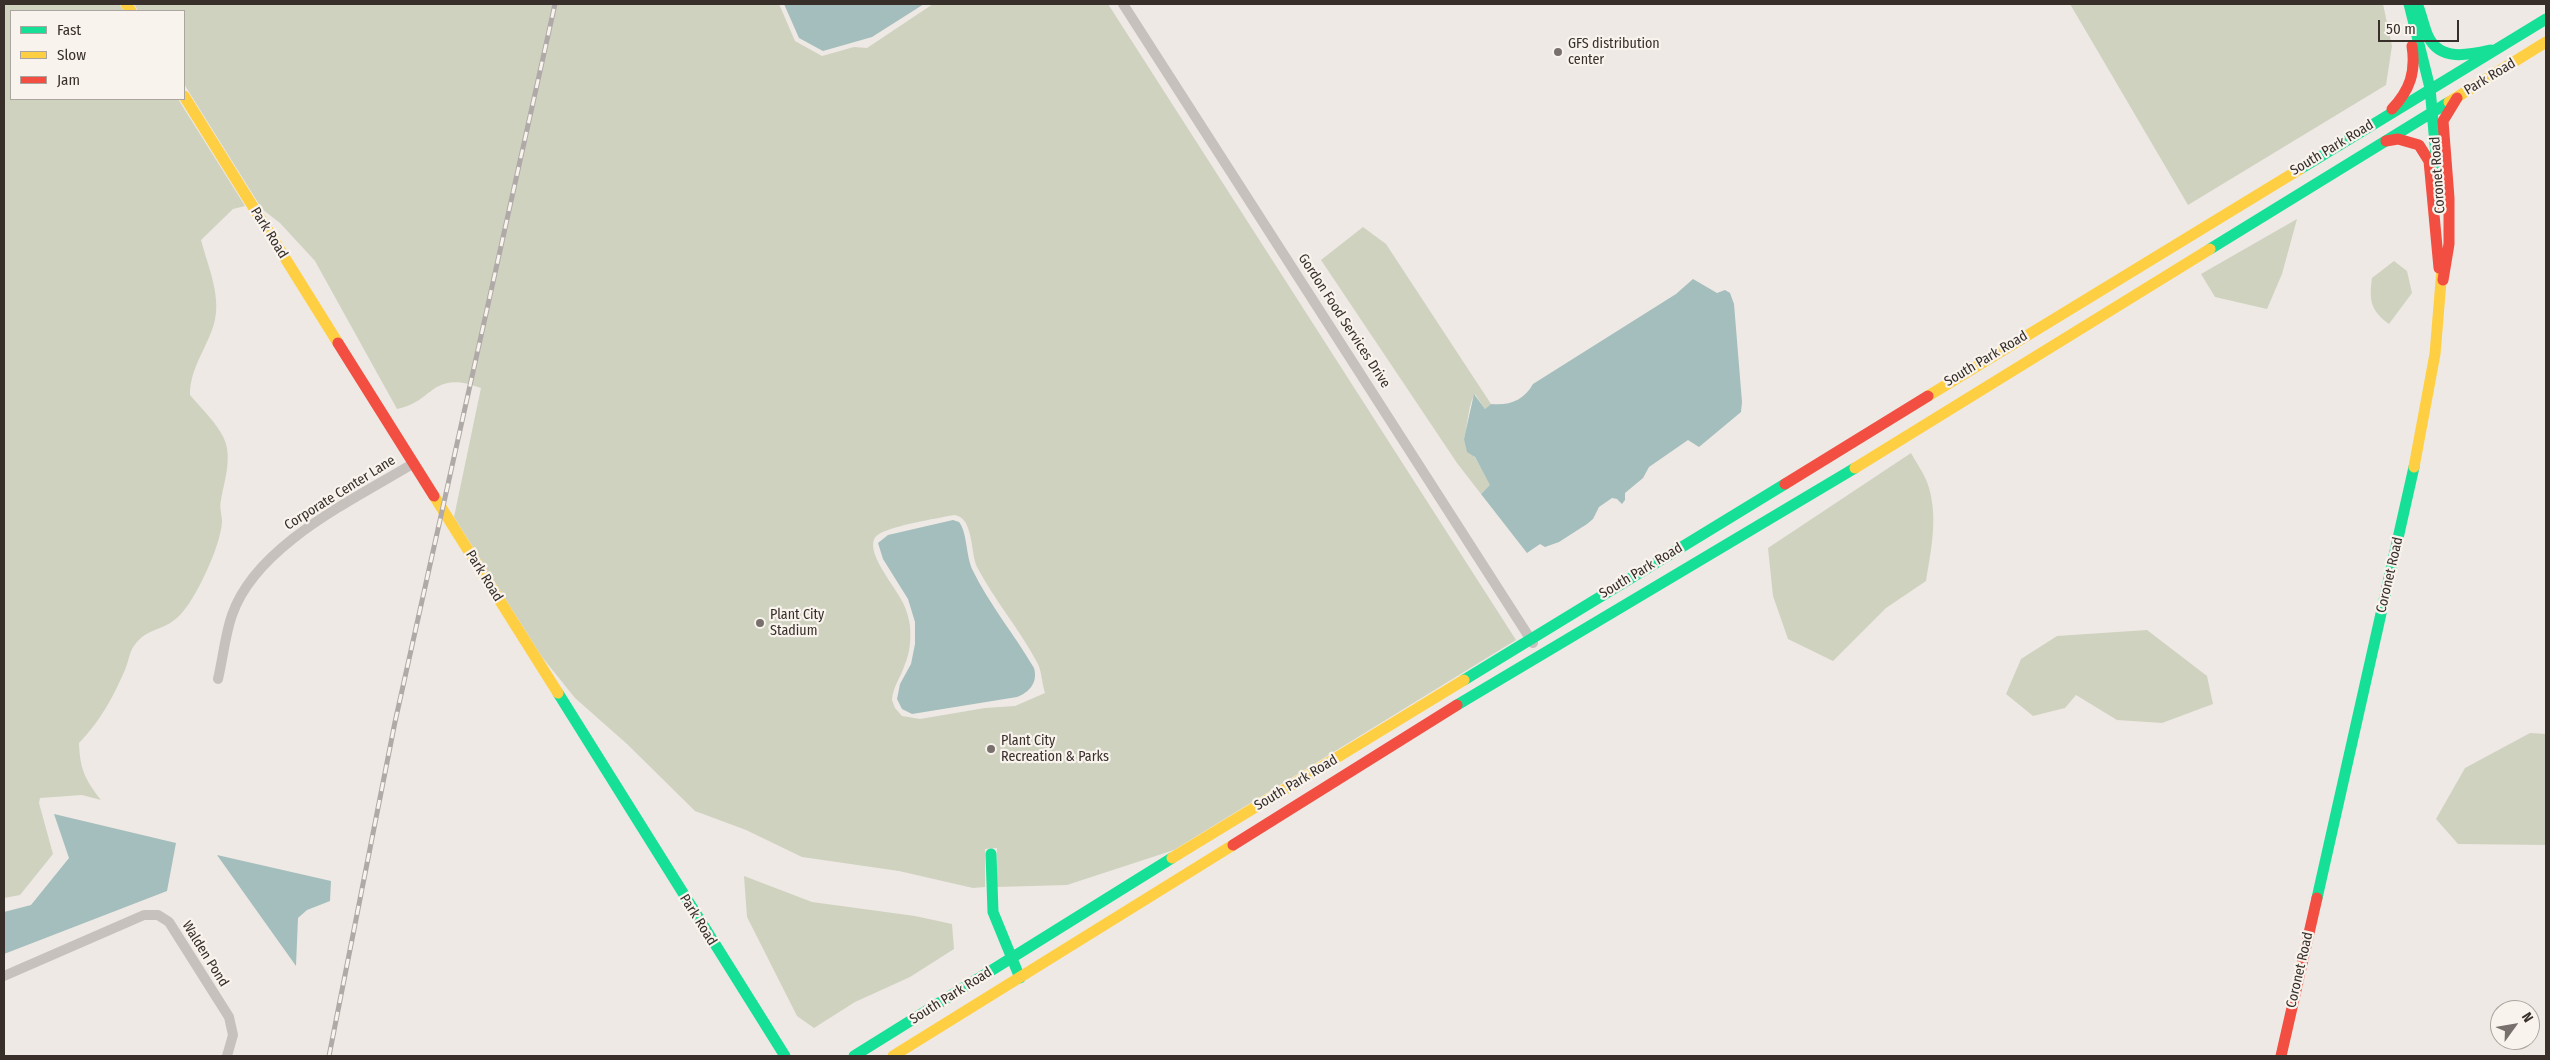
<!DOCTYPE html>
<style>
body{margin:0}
#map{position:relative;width:2550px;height:1060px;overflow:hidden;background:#eee9e4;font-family:"Fira Sans Condensed",sans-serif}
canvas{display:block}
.frame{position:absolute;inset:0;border:5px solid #382f2b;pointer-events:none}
.legend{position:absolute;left:10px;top:10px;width:175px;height:90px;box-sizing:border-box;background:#f9f3ed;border:1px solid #aca59f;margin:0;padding:6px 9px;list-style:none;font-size:15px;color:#382f2b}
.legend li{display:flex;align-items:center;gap:10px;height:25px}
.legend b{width:25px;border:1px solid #aca59f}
.north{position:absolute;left:2490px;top:1000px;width:50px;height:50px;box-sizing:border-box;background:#f9f3ed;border:1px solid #aca59f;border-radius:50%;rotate:58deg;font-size:14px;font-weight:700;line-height:20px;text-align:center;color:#382f2b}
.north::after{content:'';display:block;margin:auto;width:18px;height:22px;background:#78706c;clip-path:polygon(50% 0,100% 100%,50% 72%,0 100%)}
.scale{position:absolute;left:2378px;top:20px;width:81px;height:22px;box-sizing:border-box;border:2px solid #382f2b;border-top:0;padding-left:6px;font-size:15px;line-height:18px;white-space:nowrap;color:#382f2b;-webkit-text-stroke:4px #f9f3ed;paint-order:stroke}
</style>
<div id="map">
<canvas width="2550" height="1060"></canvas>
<div class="frame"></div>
<ul class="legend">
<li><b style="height:6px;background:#16e098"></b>Fast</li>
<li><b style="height:6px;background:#ffcf43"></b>Slow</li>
<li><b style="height:6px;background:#f24e42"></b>Jam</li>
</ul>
<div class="north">N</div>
<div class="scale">50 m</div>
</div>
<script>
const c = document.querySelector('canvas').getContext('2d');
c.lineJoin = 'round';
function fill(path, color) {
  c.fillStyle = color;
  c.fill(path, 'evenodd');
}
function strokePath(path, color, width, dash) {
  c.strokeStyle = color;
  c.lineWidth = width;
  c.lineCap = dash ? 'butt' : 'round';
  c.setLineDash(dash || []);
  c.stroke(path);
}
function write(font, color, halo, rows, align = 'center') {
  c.font = font + ' "Fira Sans Condensed",sans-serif';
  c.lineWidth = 4.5;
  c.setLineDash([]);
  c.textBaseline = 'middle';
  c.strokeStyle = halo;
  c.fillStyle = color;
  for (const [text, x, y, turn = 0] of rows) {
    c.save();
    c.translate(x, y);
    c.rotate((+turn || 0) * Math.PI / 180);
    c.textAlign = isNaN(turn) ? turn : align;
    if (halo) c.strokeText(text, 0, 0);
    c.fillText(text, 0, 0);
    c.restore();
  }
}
fill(new Path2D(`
 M4 4H119L124 11H11V99H178L245 206 233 209 201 240C208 267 223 299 213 327 205 351 190 369 190 395 201 408 222 428 226 444 231 462 224 483 221 500 219 507 222 515 222 522 221 545 195 602 178 617 162 632 145 627 132 649 129 655 128 663 125 670 112 699 101 720 79 743 80 770 85 779 101 800L82 795 40 798 39 803 53 854 20 895 4 898Z
 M134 4H779L795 41 822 56 854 47 867 48 933 4H1108L1516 640 1174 850 1067 885 997 887V848L985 849V887L973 888 899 871 802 857 746 830 695 811 627 744 575 698 542 657 454 517 481 388C431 369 434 402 397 409L315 261 280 223 262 209 184 84V11H138ZM954 515C974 517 970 552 977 567 995 601 1020 630 1038 664 1042 673 1042 684 1045 693L1015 706 985 708 920 719 902 716 895 708 892 700C893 686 901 677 905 664 910 653 911 639 910 626 909 618 906 608 902 601 896 587 859 546 879 534 895 525 934 519 954 515Z
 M2070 4H2383L2392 46 2386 85 2188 205Z
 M2297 219 2282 274 2267 309 2215 297 2201 274Z
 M1363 227 1386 244 1491 404 1485 409 1475 394C1468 404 1468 426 1464 439L1491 485 1481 494 1457 463 1321 260Z
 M2394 261 2407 271 2412 293 2389 324C2370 310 2369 300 2372 278Z
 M1911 453C1917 464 1926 476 1929 488 1938 519 1931 550 1926 581L1886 608 1833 661 1788 639 1773 596 1768 548Z
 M2147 630 2207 676 2213 704 2162 723 2117 720 2076 695 2065 708 2033 716 2006 694 2021 659 2057 636Z
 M2530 733 2546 734V845L2458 844 2436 819 2465 768Z
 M744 876 812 902 915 916 952 924 954 949 910 977 855 1002 814 1028 797 1016 747 917Z`), '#d0d2c0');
fill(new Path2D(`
 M784 4H924L872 37 823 51 799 38Z
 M1693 279 1717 293 1725 290 1730 293 1734 304 1742 402 1741 412 1699 447 1688 440 1649 467 1643 478 1625 493V500L1622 504 1617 499 1612 498 1599 507 1593 519 1587 524 1559 542 1545 547 1540 544 1527 553 1481 494 1490 485 1475 457 1467 452 1464 439 1474 394 1485 409 1491 404C1510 406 1524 400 1533 384L1676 294Z
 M953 520 959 522C967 532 966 555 972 569 989 604 1014 634 1034 668 1038 682 1030 692 1017 697L912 714 902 709 897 699 900 684 911 664 915 644V622L908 599 883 559 878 543 888 535Z
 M54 814 176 843 167 891 4 954V912L31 905 69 858Z
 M217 855 331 881 330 901 307 910 298 918 296 966Z`), '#a3bebc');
strokePath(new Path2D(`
 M1123 4 1533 643
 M218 679C223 658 225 635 232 615 256 545 353 500 414 463
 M4 976 144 915H158L169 922 229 1017 233 1035 227 1056`), '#c7c1bd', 10);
strokePath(new Path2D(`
 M2409 4 2430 88 2438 178
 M2418 6C2422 16 2424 27 2428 36 2440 62 2469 55 2491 50
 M2300 169 2546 19
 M2210 249 2449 102
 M1464 680 1785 484
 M558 693 785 1056
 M1457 705 1855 468
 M991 854 993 912 1020 978
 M2317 898 2414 467
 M854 1056 1172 858`), '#16e098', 11);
strokePath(new Path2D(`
 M126 4 131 11
 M184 96 338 343
 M2449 102 2546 42
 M1928 396 2300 169
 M2414 467 2435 354 2442 269
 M1855 468 2210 249
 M434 496 558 693
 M1172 858 1464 680
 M893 1056 1233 845`), '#ffcf43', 11);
strokePath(new Path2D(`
 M2392 109C2410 90 2416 72 2412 46
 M2386 141 2398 139 2419 145 2429 161 2439 268
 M2443 280 2449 244V198L2443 121 2457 98
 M338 343 434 496
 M1785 484 1928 396
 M1233 845 1457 705
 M2281 1056 2317 898`), '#f24e42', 11);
const rail = new Path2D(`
 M329 1056 395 722 555 4`);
strokePath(rail, '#afaaa8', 5);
strokePath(rail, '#f9f3ed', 3, [9]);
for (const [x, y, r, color] of [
 [1558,52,5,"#78706c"],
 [760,623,5,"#78706c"],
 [991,749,5,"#78706c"]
]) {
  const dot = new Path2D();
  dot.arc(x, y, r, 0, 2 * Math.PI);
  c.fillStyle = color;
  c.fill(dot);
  strokePath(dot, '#f9f3ed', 2);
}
write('14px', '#382f2b', '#f9f3ed', [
 ["GFS distribution",1568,44],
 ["center",1568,60],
 ["Plant City",770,615],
 ["Stadium",770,631],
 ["Plant City",1001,741],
 ["Recreation & Parks",1001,757]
], 'left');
write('14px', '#382f2b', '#f9f3ed', [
 ["Park Road",2490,77,-31],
 ["South Park Road",2332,148,-31],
 ["Coronet Road",2438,175,-94],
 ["Park Road",269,233,58],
 ["Gordon Food Services Drive",1344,321,57],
 ["South Park Road",1986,359,-31],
 ["Corporate Center Lane",340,493,-32],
 ["South Park Road",1641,571,-31],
 ["Coronet Road",2390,575,-77],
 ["Park Road",484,576,58],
 ["South Park Road",1296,783,-31],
 ["Park Road",698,920,58],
 ["Walden Pond",205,954,58],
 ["Coronet Road",2300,970,-77],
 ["South Park Road",951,996,-32]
]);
</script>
